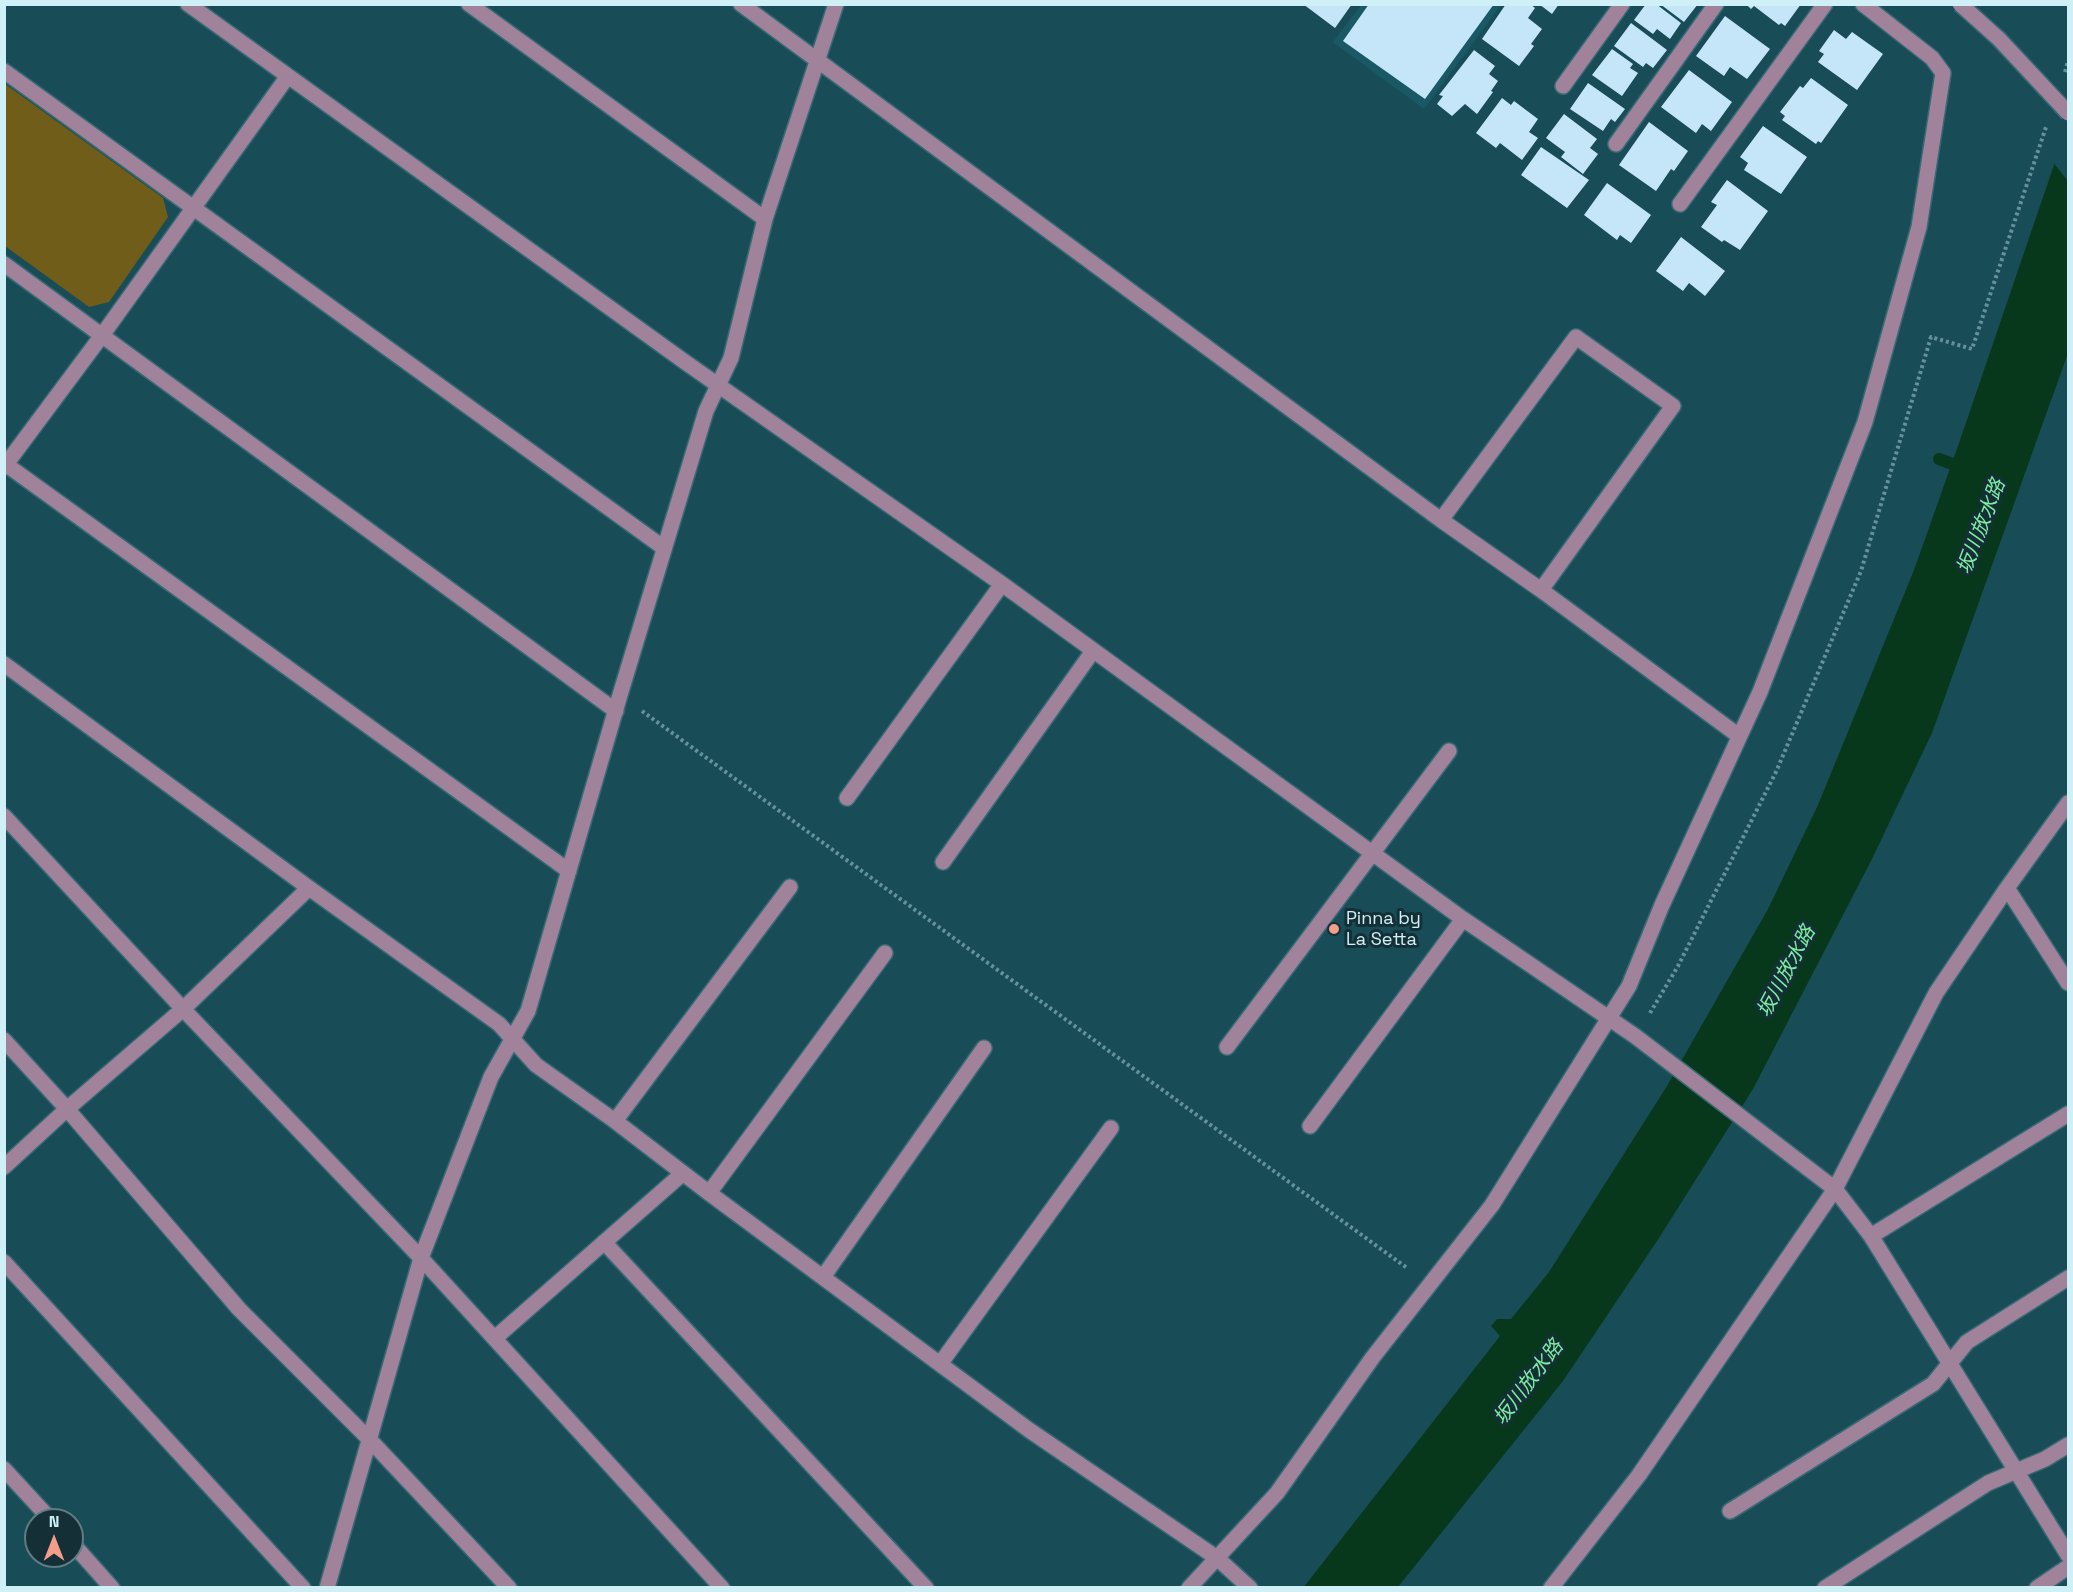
<!DOCTYPE html>
<meta charset="utf-8">
<style>
body{margin:0}
#map{position:relative;width:2073px;height:1592px;overflow:hidden;background:#184d57;font-family:"Space Grotesk",sans-serif}
canvas{display:block}
.frame{position:absolute;inset:0;border:6px solid #cff0f7;pointer-events:none}
.north{position:absolute;left:24px;top:1508px;width:60px;height:60px;box-sizing:border-box;background:#143036;border:2px solid #5f7d83;border-radius:50%;rotate:0deg;font-size:16px;font-weight:700;line-height:24px;text-align:center;color:#cff0f7}
.north::after{content:'';display:block;margin:auto;width:21px;height:27px;background:#f49d8b;clip-path:polygon(50% 0,100% 100%,50% 72%,0 100%)}
</style>
<div id="map">
<canvas width="2073" height="1592"></canvas>
<div class="frame"></div>
<div class="north">N</div>
</div>
<script>
const c = document.querySelector('canvas').getContext('2d');
c.lineJoin = 'round';
function fill(path, color) {
  c.fillStyle = color;
  c.fill(path, 'evenodd');
}
function strokePath(path, color, width, dash) {
  c.strokeStyle = color;
  c.lineWidth = width;
  c.lineCap = dash ? 'butt' : 'round';
  c.setLineDash(dash || []);
  c.stroke(path);
}
function write(font, color, halo, rows, align = 'center') {
  c.font = font + ' "Space Grotesk","Noto Sans JP",sans-serif';
  c.lineWidth = 6;
  c.setLineDash([]);
  c.textBaseline = 'middle';
  c.strokeStyle = halo;
  c.fillStyle = color;
  for (const [text, x, y, turn = 0] of rows) {
    c.save();
    c.translate(x, y);
    c.rotate((+turn || 0) * Math.PI / 180);
    c.textAlign = isNaN(turn) ? turn : align;
    if (halo) c.strokeText(text, 0, 0);
    c.fillText(text, 0, 0);
    c.restore();
  }
}
fill(new Path2D(`
 M1361 5H1501L1424 109 1333 42Z`), '#195965');
fill(new Path2D(`
 M5 84 163 198 168 217 109 302 89 307 5 246Z`), '#705d19');
fill(new Path2D(`
 M2068 124V353L1932 733 1872 859 1753 1089 1659 1238 1563 1381 1398 1587 1303 1588 1500 1336 1491 1326 1497 1319H1511L1549 1272 1667 1086 1768 909 1818 805 1914 570 1958 446Z`), '#08381c');
fill(new Path2D(`
 M2068 121V181L2052 161 2066 123Z`), '#184d57');
strokePath(new Path2D(`
 M1939 459 1966 469`), '#08381c', 12);
fill(new Path2D(`
 M1303 4H1352L1335 28Z
 M1369 4H1494L1425 99 1343 41Z
 M1506 4H1530L1535 8 1528 18 1542 29 1531 44 1534 46 1519 66 1482 39Z
 M1539 4H1559L1552 14Z
 M1646 4H1656L1681 23 1670 39 1657 29 1653 34 1634 20Z
 M1660 4H1698L1684 22Z
 M1746 4H1801L1785 26 1781 23 1779 25 1754 6 1751 9Z
 M1725 16 1770 49 1747 79 1730 67 1724 76 1696 56Z
 M1631 23 1667 50 1653 68 1646 63 1643 67 1614 46Z
 M1834 30 1846 39 1852 32 1883 54 1857 90 1818 62 1824 54 1819 51Z
 M1612 49 1633 64 1630 68 1638 73 1622 96 1592 75Z
 M1474 50 1495 66 1489 74 1498 81 1491 91 1493 92 1477 114 1465 104 1452 116 1437 104 1443 96 1439 95Z
 M1689 70 1732 102 1711 131 1702 124 1696 133 1661 107Z
 M1811 78 1848 105 1821 143 1818 141 1816 144 1782 120 1785 116 1780 112 1800 86 1803 88Z
 M1588 83 1625 109 1615 122 1611 119 1603 131 1570 109Z
 M1502 98 1511 105 1514 101 1538 119 1529 132 1538 138 1522 160 1500 143 1496 148 1476 133Z
 M1564 114 1597 139 1590 148 1598 154 1583 174 1561 157 1565 152 1546 138Z
 M1649 122 1688 151 1674 171 1671 169 1656 191 1619 165Z
 M1763 126 1807 157 1781 194 1744 170 1748 163 1740 157Z
 M1541 147 1589 180 1567 208 1521 175Z
 M1727 180 1768 211 1740 250 1724 240 1722 242 1701 227 1717 205 1711 202Z
 M1607 183 1651 215 1631 243 1620 235 1617 240 1584 215Z
 M1681 237 1725 271 1705 296 1689 283 1683 291 1656 271Z`), '#c5e6f9');
const minor = new Path2D(`
 M188 4 685 362 1002 584 1463 919 1635 1036 1835 1189 1871 1236 2068 1555
 M469 4 765 219
 M741 4 1441 520 1541 590 1739 736
 M4 71 664 548
 M1563 86 1622 4
 M1616 144 1716 4
 M1680 204 1825 4
 M4 264 616 711
 M4 463 569 871
 M4 467 103 334 288 76
 M1441 520 1576 337 1673 406 1541 590
 M4 664 309 888 499 1024 536 1065 615 1121 709 1193 1029 1430 1217 1558 1250 1588
 M847 798 1002 584
 M4 816 183 1009 421 1258 722 1588
 M943 862 1093 651
 M2007 888 2068 983
 M4 1040 67 1109 239 1309 368 1438 509 1588
 M1227 1047 1449 751
 M615 1121 790 887
 M1310 1126 1463 919
 M4 1167 67 1109 183 1009 309 888
 M709 1193 885 953
 M1871 1236 2068 1114
 M604 1242 926 1588
 M4 1262 303 1588
 M823 1277 984 1048
 M495 1338 682 1174
 M940 1364 1111 1128
 M4 1469 51 1520
 M1730 1511 1933 1384 1967 1342 2068 1278
 M72 1543 112 1588
 M327 1588 421 1258 491 1077 528 1011 620 695 706 411 731 358 765 219 836 4
 M1189 1588 1277 1493 1373 1357 1492 1205 1629 986 1662 905 1760 692 1865 422 1919 227 1943 73 1932 58 1863 4
 M1551 1588 1639 1475 1835 1189 1936 993 2007 888 2068 803
 M1825 1588 1988 1483 2045 1459 2068 1445
 M2037 1588 2068 1567`);
strokePath(minor, '#396a74', 18);
strokePath(new Path2D(`
 M2065 72 2068 61
 M642 711 1407 1268
 M1650 1013 1678 966 1776 772 1861 571 1931 337 1972 349 2046 127`), '#65919a', 4, [3, 3]);
strokePath(minor, '#a1829b', 15);
const minorBridge = new Path2D(`
 M1960 4 1999 39 2068 113`);
strokePath(minorBridge, '#396a74', 18, []);
strokePath(minorBridge, '#a1829b', 15);
for (const [x, y, r, color] of [
 [1334,929,6,"#f49d8b"]
]) {
  const dot = new Path2D();
  dot.arc(x, y, r, 0, 2 * Math.PI);
  c.fillStyle = color;
  c.fill(dot);
  strokePath(dot, '#143036', 2);
}
write('18px', '#cff0f7', '#143036', [
 ["Pinna by",1346,919],
 ["La Setta",1346,940]
], 'left');
write('italic 20px', '#7eeda2', '#143036', [
 ["坂川放水路",1982,527,-69],
 ["坂川放水路",1787,972,-62],
 ["坂川放水路",1529,1383,-53]
]);
</script>
